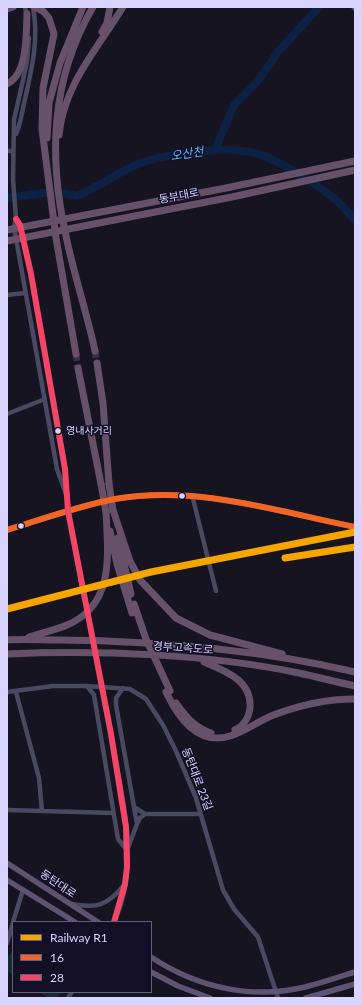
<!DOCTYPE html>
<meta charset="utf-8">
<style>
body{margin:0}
#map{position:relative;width:362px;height:1005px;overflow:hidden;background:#161421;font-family:Lato,sans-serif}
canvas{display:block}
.frame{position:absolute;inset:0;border:8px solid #d9d4ff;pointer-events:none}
.legend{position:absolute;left:12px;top:921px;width:140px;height:72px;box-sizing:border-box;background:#130f26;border:1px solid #625e7d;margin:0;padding:5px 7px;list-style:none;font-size:12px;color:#d9d4ff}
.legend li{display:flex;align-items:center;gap:8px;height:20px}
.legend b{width:20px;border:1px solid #625e7d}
</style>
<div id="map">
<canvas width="362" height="1005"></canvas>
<div class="frame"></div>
<ul class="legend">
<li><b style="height:5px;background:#f7a600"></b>Railway R1</li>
<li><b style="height:5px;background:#f26522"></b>16</li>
<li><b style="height:5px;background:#f34667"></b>28</li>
</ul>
</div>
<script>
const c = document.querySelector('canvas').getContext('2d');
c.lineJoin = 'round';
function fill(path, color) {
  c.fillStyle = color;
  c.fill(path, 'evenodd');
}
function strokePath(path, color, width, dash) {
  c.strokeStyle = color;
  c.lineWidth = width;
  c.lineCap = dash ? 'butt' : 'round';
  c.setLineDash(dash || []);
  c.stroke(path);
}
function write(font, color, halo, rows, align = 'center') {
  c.font = font + ' Lato,"Noto Sans KR",sans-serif';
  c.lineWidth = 3;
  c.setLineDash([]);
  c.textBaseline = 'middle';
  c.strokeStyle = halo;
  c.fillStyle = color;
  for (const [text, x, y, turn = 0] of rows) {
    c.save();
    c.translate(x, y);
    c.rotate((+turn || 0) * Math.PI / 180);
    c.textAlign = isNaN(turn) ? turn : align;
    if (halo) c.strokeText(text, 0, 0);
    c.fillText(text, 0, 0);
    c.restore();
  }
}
fill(new Path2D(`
 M11 952 13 953V975L7 971V959Z
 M39 992H61L57 998H48Z`), '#132c2d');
strokePath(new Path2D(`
 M215 150 234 105 258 81 277 53 319 7
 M7 198C30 195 54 189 77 196 98 187 117 173 138 164 167 153 225 146 255 153 272 156 324 189 336 200 343 206 349 214 355 220`), '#0d2144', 8);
strokePath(new Path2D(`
 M82 587 111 734`), '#333142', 4.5, [4.5, 2]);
strokePath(new Path2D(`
 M95 351 97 363
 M76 354 78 368`), '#333142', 7, [7, 3.5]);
strokePath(new Path2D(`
 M25 7 27 17
 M29 38 27 62 14 120 13 179 16 219 14 227 57 469 67 497
 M16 134C21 123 22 111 25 99 32 68 39 39 33 7
 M7 151H13
 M20 226 31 274 65 469 68 511 82 587
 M7 295 25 293
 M7 414 45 399
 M192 495 216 591
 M87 686 94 695 118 839 127 850
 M123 688 116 698V705L137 824 128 848
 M7 692 53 686H87L130 689 146 699 163 725 176 751 196 798 223 890 234 909 258 937 278 998
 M16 692 39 778 42 811 113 813
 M111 734C121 793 142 864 114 922
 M134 807 145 814H201
 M7 810 42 811
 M137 824 140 818 145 814
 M72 904C97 909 108 905 124 885
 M13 922 23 890
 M7 943 13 923
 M68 998 72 992`), '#4a4962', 4.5);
strokePath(new Path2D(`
 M354 7 355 8
 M7 530C43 519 78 506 115 499 196 485 276 511 355 527
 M7 863 98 922
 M7 880 75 922
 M151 957C196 987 251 1000 305 987 322 983 338 977 355 972
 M151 972 178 986 210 998
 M306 998 355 984`), '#5e5373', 5.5);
strokePath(new Path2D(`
 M34 7 43 11 49 18 54 34 43 88 42 129 56 238 76 354
 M93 7C51 79 48 156 66 236 74 275 87 313 95 351
 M7 9 13 7
 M102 32 107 23 110 7
 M7 84C28 74 26 34 27 14
 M59 135C64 84 98 48 123 7
 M47 138 49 103 60 63 83 7
 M97 363 103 403 109 484
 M78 368 101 484
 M113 510 130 561 140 580 176 618 210 635 282 654
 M110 531 117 564 132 613
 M118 538 131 594
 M29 637C42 633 55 630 67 625 115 605 108 554 106 512
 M7 640C24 639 41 640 59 640 158 641 258 649 355 672
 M7 654C100 650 208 654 299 673 318 677 336 682 355 686
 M204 662C225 671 252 680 250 708 249 718 243 726 235 730
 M166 692C178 717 197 746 230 736 244 732 257 722 271 716 299 705 325 699 355 699
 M176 703C186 717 195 728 211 733`), '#67516a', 7);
strokePath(new Path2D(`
 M7 230 226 188 355 161
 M7 241 232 197 355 170
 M101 484 106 512
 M109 484 113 510
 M134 604 146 639 170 691`), '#67516a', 7);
strokePath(new Path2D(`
 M7 530C43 519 78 506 115 499 196 485 276 511 355 527`), '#f26522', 6);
strokePath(new Path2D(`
 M16 219 20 225 31 274 65 469 68 511 111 734 126 827 127 867 125 884 114 922`), '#f34667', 6);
strokePath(new Path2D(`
 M285 558 355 547
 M7 609 151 572 355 532`), '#f7a600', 7);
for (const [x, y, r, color] of [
 [58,431,3.5,"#d9d4ff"],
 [182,496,3.5,"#d9d4ff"],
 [21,526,3.5,"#d9d4ff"]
]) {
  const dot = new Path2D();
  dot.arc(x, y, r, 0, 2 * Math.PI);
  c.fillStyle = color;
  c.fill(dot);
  strokePath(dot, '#130f26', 1.5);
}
write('10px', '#d9d4ff', '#130f26', [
 ["영내사거리",66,431]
], 'left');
write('11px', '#d9d4ff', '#130f26', [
 ["동부대로",179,196,-11],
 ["경부고속도로",183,648,4],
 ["동탄대로 23길",197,779,69],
 ["동탄대로",58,884,34]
]);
write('italic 12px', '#62b6ff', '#130f26', [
 ["오산천",187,154,-8]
]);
</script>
